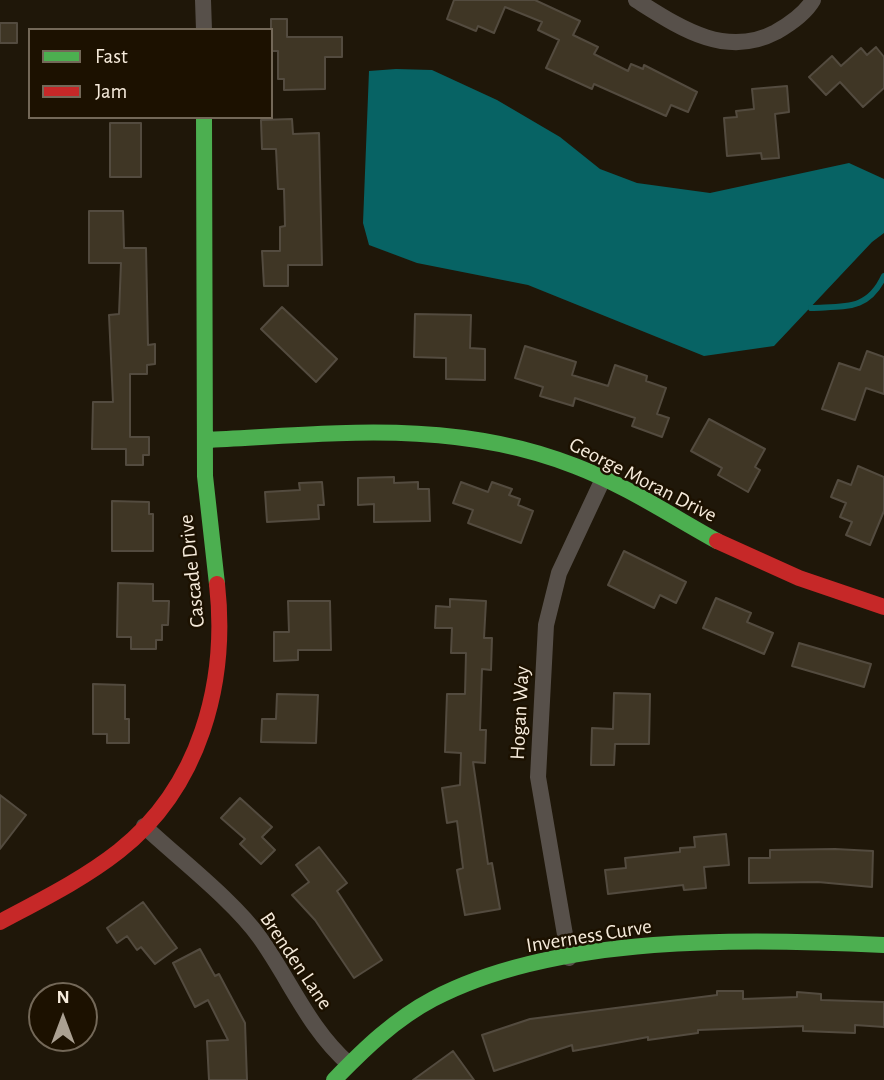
<!DOCTYPE html>
<style>
body{margin:0}
#map{position:relative;width:884px;height:1080px;overflow:hidden;background:#1f1709;font-family:"Alegreya Sans",sans-serif}
canvas{display:block}
.legend{position:absolute;left:28px;top:28px;width:245px;height:91px;box-sizing:border-box;background:#1c1100;border:2px solid #736858;margin:0;padding:9px 12px;list-style:none;font-size:21px;color:#f6ebdb}
.legend li{display:flex;align-items:center;gap:14px;height:35px}
.legend b{width:35px;border:2px solid #736858}
.north{position:absolute;left:28px;top:982px;width:70px;height:70px;box-sizing:border-box;background:#1c1100;border:2px solid #736858;border-radius:50%;rotate:0deg;font-size:19px;font-weight:700;line-height:28px;text-align:center;color:#f6ebdb}
.north::after{content:'';display:block;margin:auto;width:24px;height:32px;background:#aba192;clip-path:polygon(50% 0,100% 100%,50% 72%,0 100%)}
</style>
<div id="map">
<canvas width="884" height="1080"></canvas>
<ul class="legend">
<li><b style="height:9px;background:#4caf50"></b>Fast</li>
<li><b style="height:9px;background:#c62828"></b>Jam</li>
</ul>
<div class="north">N</div>
</div>
<script>
const c = document.querySelector('canvas').getContext('2d');
c.lineJoin = 'round';
function fill(path, color) {
  c.fillStyle = color;
  c.fill(path, 'evenodd');
}
function strokePath(path, color, width, dash) {
  c.strokeStyle = color;
  c.lineWidth = width;
  c.lineCap = dash ? 'butt' : 'round';
  c.setLineDash(dash || []);
  c.stroke(path);
}
function write(font, color, halo, rows, align = 'center') {
  c.font = font + ' "Alegreya Sans",sans-serif';
  c.lineWidth = 5;
  c.setLineDash([]);
  c.textBaseline = 'middle';
  c.strokeStyle = halo;
  c.fillStyle = color;
  for (const [text, x, y, turn = 0] of rows) {
    c.save();
    c.translate(x, y);
    c.rotate((+turn || 0) * Math.PI / 180);
    c.textAlign = isNaN(turn) ? turn : align;
    if (halo) c.strokeText(text, 0, 0);
    c.fillText(text, 0, 0);
    c.restore();
  }
}
fill(new Path2D(`
 M396 69 432 70 497 100 560 137 600 169 637 183 710 193 849 163 884 179V233L872 242 774 346 704 356 528 285 417 263 369 245 363 223 369 71Z`), '#076364');
strokePath(new Path2D(`
 M811 308C844 306 868 311 884 276`), '#076364', 6);
const building = new Path2D(`
 M454 0H535L580 21 573 35 598 47 594 54 628 71 631 64 643 69 644 65 697 92 688 112 671 105 666 116 594 84 592 89 546 68 559 40 538 30 542 22 505 7 494 33 478 26 476 31 447 19Z
 M271 19H287V37H342V57H325V89L284 90V79H278V51H271Z
 M0 23H17V43H0Z
 M876 47 884 57V88L863 107 840 82 826 95 809 77 832 56 841 66 861 48 867 55Z
 M787 86 789 112 775 114 779 158 762 159 761 153 727 156 724 118 737 117 736 111 754 109 752 89Z
 M292 119 293 134 319 133 322 265H288V286H264L262 251H280V227L285 226 284 189H278L276 149H262L261 120Z
 M110 123H141V177H110Z
 M89 211H123L124 248H146L148 345 155 344V364L147 365V374H130V437H149V455H143V465H126V449H92L93 402H113L109 315 119 314 121 263H89Z
 M282 307 337 359 316 382 261 329Z
 M415 314 471 315 470 348 485 349V380L446 379V358L414 357Z
 M525 346 576 362 572 375 608 386 615 365 647 376 646 381 666 388 657 414 669 418 662 437 632 426 635 418 575 398 573 406 540 396 543 387 515 378Z
 M867 351 884 357V394L866 388 855 420 822 409 839 363 860 370Z
 M709 419 765 449 755 467 760 470 748 492 718 475 722 468 691 451Z
 M858 466 884 477V511L870 545 846 535 852 522 840 517 846 503 831 497 838 480 851 485Z
 M394 477V483L418 482V489H429L430 521 374 522V504L358 505V478Z
 M322 482 324 505H318L319 519 267 522 265 492 300 490 299 483Z
 M461 482 488 492 492 482 512 489 509 495 520 499 518 505 533 511 521 543 468 523 473 510 453 503Z
 M112 501 149 502V514H153V551H112Z
 M624 551 686 582 676 603 660 595 654 608 608 585Z
 M118 583 153 584V601H169L168 625H162V640H156V649H131V637H117Z
 M716 598 751 613 747 622 773 633 764 654 703 628Z
 M450 599 486 601 484 638H492L491 670 482 669 480 730H486L485 763 473 762 488 864 492 863 500 909 465 915 457 870 463 868 457 821 447 823 442 788 460 785 461 753 445 752 447 694H465L466 653H451L452 628H435L436 606 450 607Z
 M288 601H330L331 650H298V660L274 661V632H289Z
 M799 643 871 664 864 687 792 666Z
 M93 684 125 685V719H129V743H107V734H93Z
 M614 693 650 694 649 744H615L614 765H591L592 728 613 729Z
 M277 694 318 695 316 743 261 742 262 719H276Z
 M0 795 26 815 0 849Z
 M240 798 272 827 262 837 275 850 261 864 240 844 245 839 221 818Z
 M726 834 729 865 704 867 706 888 684 890 683 885 608 894 605 870 626 868 625 858 680 852V848L695 847 694 837Z
 M319 847 347 883 337 891 382 960 354 978 315 920 292 895 309 882 296 865Z
 M835 849 873 851 872 887 818 882 749 883V858H770V850Z
 M143 902 177 948 155 964 141 947 137 950 127 936 117 943 107 928Z
 M200 949 215 976 219 974 245 1023 247 1080H209L207 1041 228 1040 208 1000 195 1007 173 963Z
 M717 991H743V999L797 997V992L821 994V1000L884 1002V1027L855 1025V1033L803 1031V1026L698 1030V1033L648 1040V1037L573 1051 572 1045 494 1071 482 1035 530 1019 717 995Z
 M453 1051 474 1080H413Z`);
fill(building, '#3f3625');
strokePath(building, '#534b3f', 2);
strokePath(new Path2D(`
 M203 0 204 30
 M636 0C679 27 725 59 776 32 790 24 805 14 813 0
 M144 826C178 858 234 901 260 938 290 980 309 1029 349 1064
 M569 958 538 777 546 625 559 573 603 479`), '#57504a', 16);
strokePath(new Path2D(`
 M204 117 205 476 217 584
 M205 440C331 434 454 418 575 466 625 485 670 515 717 541
 M334 1080C364 1049 395 1019 433 999 557 934 747 938 884 945`), '#4caf50', 16);
strokePath(new Path2D(`
 M717 541 799 578 884 607
 M0 922C41 900 82 880 119 851 200 787 228 683 217 584`), '#c62828', 16);
write('21px', '#f6ebdb', '#1c1100', [
 ["George Moran Drive",643,480,27],
 ["Cascade Drive",192,571,-96],
 ["Hogan Way",520,713,-87],
 ["Inverness Curve",589,936,-9],
 ["Brenden Lane",296,961,56]
]);
</script>
